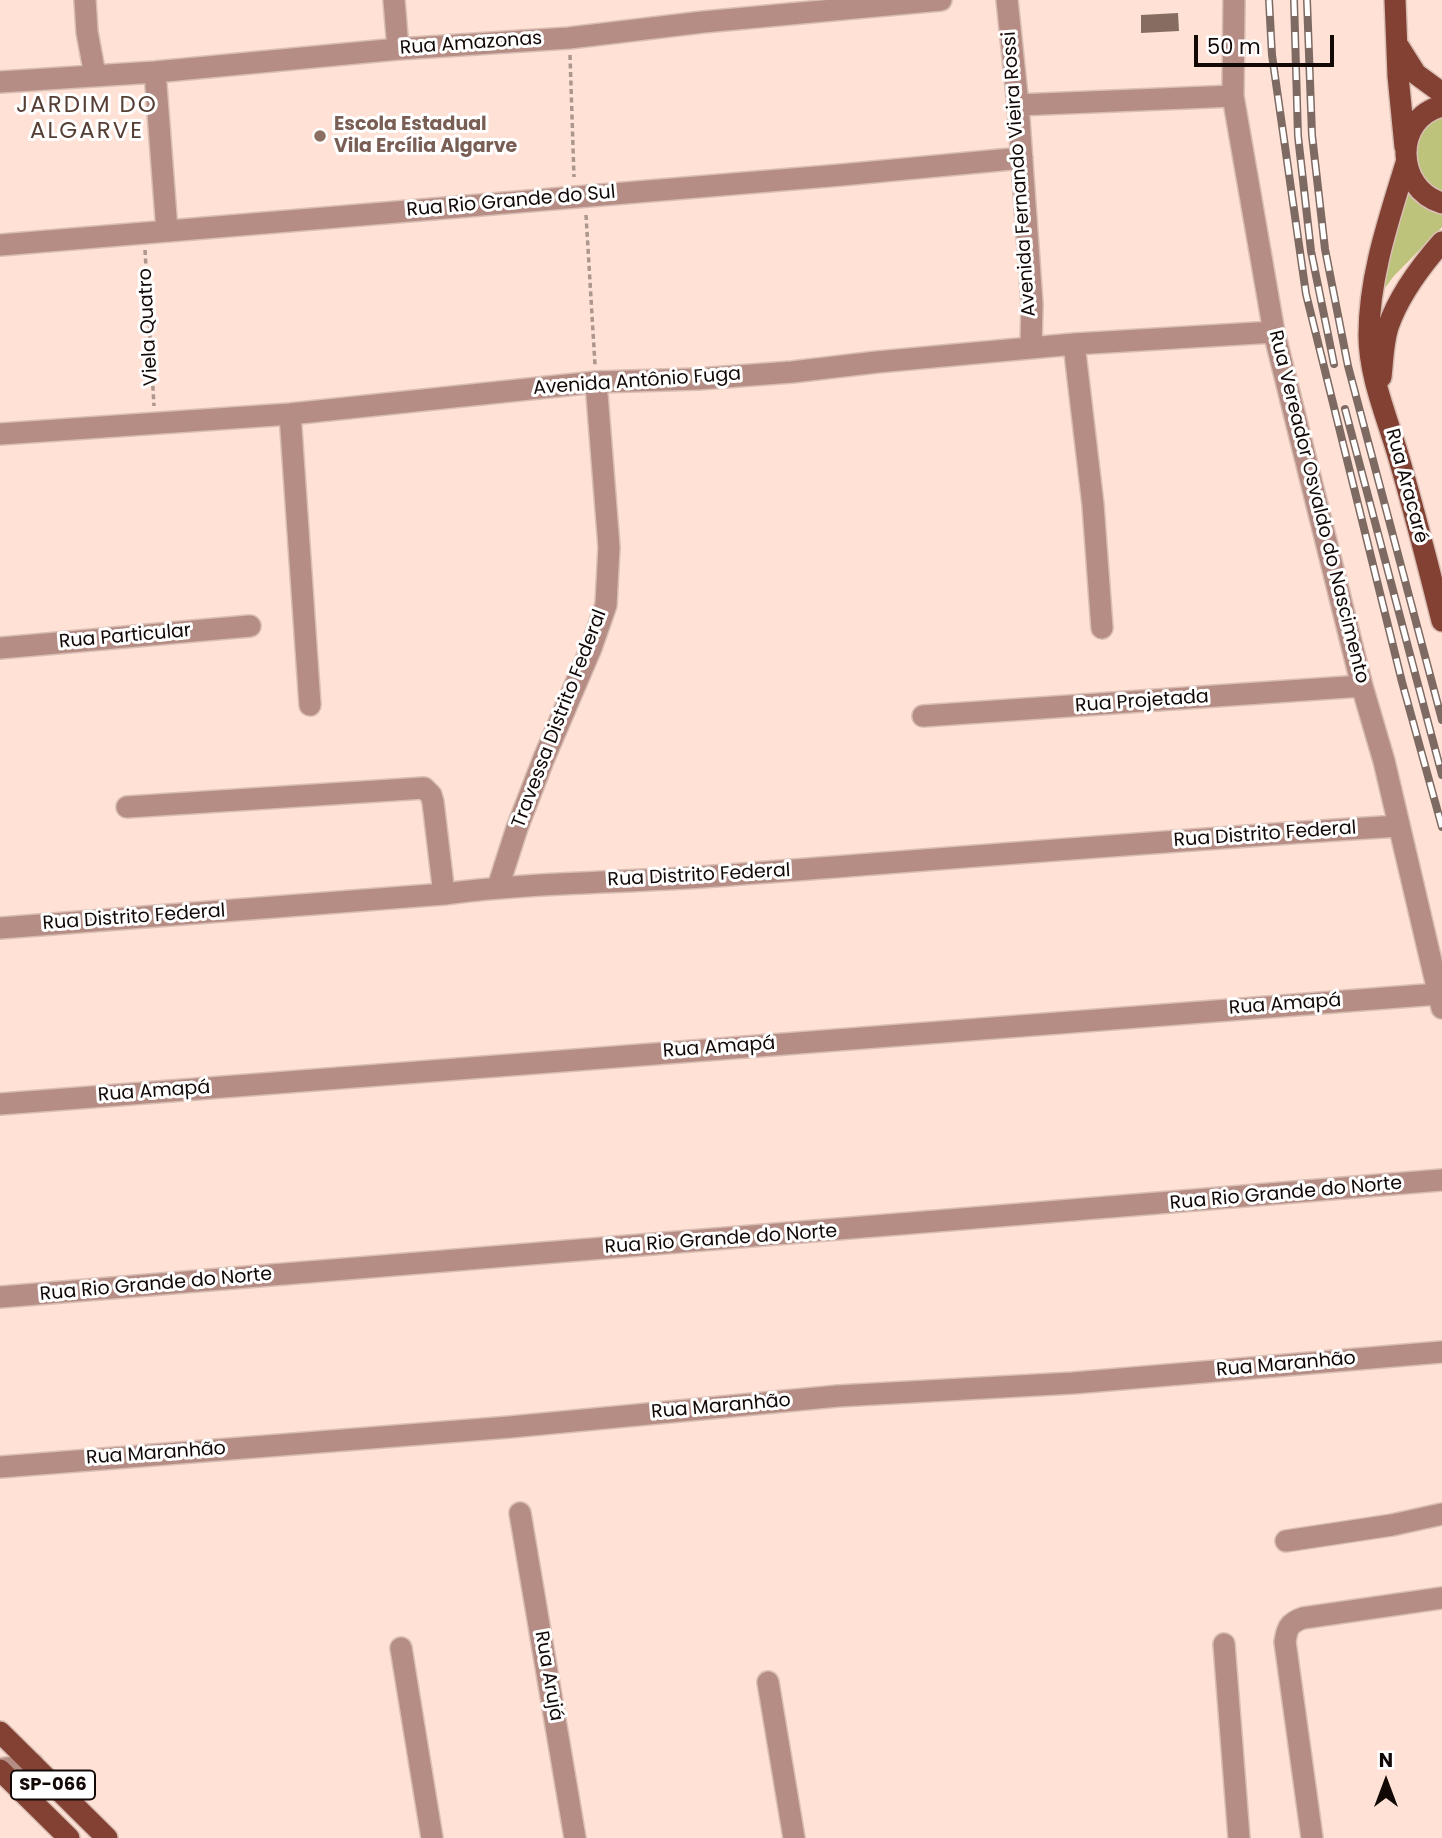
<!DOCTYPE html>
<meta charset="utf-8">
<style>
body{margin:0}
#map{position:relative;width:1442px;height:1838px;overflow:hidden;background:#ffe1d5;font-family:Poppins,sans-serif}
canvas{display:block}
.north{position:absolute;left:1351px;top:1747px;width:70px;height:70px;-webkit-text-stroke:5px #fff;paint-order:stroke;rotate:0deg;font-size:19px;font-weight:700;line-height:28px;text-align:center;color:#120906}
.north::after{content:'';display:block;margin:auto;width:24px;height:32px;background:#120906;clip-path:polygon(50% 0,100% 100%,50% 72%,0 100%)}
.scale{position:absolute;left:1194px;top:35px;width:140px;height:32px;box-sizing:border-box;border:4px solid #120906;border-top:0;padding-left:9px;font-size:21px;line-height:24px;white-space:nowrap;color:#120906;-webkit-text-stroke:5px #fff;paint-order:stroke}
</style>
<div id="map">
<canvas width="1442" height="1838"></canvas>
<div class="north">N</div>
<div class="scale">50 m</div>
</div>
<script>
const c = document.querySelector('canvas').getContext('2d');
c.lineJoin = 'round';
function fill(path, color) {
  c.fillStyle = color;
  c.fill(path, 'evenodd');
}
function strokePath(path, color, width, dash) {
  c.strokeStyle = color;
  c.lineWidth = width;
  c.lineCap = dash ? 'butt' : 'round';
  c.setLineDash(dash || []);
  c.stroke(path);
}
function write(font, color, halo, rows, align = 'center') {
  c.font = font + ' Poppins,sans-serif';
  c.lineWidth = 6;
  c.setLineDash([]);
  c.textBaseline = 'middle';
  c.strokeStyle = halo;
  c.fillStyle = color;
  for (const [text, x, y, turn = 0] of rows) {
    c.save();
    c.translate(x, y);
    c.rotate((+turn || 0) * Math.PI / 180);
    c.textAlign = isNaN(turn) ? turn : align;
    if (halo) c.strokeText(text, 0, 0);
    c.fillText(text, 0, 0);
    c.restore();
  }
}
fill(new Path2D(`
 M1442 115V193C1410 176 1404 129 1442 115Z
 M1408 189 1442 210V227L1393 277 1382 292 1388 254Z`), '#bdc37b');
fill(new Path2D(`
 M1178 13 1179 31 1141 33V15Z`), '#866d62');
const minor = new Path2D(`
 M85 0 87 32 95 75
 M394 0 398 49
 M1007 0 1018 105 1032 304 1031 348
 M1234 0 1233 96 1274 332 1362 686 1384 761 1442 1008
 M155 72 167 231
 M0 82 155 72 398 49 569 38 703 22 941 0
 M1018 105 1233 96
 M0 245 841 175 1022 158
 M1074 344 1093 505 1102 628
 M290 414 310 705
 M0 434 290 414 596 382 698 379 792 372 877 362 1074 344 1274 332
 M0 648 250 626
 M923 716 1362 686
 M127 807 424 788 431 795 433 802 444 894
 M498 887 517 828 544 758 591 648 606 605 609 547 596 382
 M0 928 444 894C539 881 634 883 729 875 952 858 1175 840 1398 826
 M0 1104 1438 994
 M0 1297 1442 1180
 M0 1467 510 1427 838 1396 1073 1383 1442 1352
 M520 1513 575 1838
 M1286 1541 1392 1525 1442 1514
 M1224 1644 1239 1838
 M401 1648 432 1838
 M768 1682 794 1838
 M0 1769 33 1764
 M1312 1838 1285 1642C1287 1628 1289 1623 1303 1618L1442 1598`);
const major = new Path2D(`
 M1395 0 1398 76 1405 147
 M1399 47 1416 74 1442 93
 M1442 106C1393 118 1395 189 1442 203
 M1406 163C1389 219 1369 276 1369 335 1369 376 1387 417 1398 455 1414 510 1428 565 1442 621
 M1381 377C1383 360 1383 343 1388 327 1399 295 1420 267 1442 242
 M0 1732 107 1838
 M0 1770 69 1838`);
strokePath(minor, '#d9beb4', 24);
strokePath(major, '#d9beb4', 24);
strokePath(new Path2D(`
 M570 55 574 177
 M586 215 595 365
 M145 250 154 406`), '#ad968d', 3.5, [5, 3.5]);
strokePath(minor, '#b58d85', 21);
strokePath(major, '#834134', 21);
const rail = new Path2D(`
 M1269 0 1272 55 1306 294 1402 682 1442 827
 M1294 0 1298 136 1311 251 1334 364
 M1307 0 1312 135 1325 249 1348 366 1442 720
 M1345 409 1442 775`);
strokePath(rail, '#7c6a63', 8);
strokePath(rail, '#fff', 5, [16]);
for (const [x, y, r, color] of [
 [320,136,7,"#8d6e63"]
]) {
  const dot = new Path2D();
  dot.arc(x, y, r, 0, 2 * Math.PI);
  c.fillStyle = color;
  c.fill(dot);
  strokePath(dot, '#fff', 2.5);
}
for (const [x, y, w] of [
 [53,1785,84]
]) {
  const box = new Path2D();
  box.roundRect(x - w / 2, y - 14.5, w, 29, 5);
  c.fillStyle = '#fff';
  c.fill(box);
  strokePath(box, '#120906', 2);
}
write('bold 18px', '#120906', null, [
 ["SP-066",53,1785]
]);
write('19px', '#120906', '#fff', [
 ["Rua Amazonas",471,44,-4],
 ["Avenida Fernando Vieira Rossi",1020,174,-94],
 ["Rua Rio Grande do Sul",511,202,-5],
 ["Viela Quatro",149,327,-93],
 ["Avenida Antônio Fuga",637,382,-4],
 ["Rua Aracaré",1406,486,75],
 ["Rua Vereador Osvaldo do Nascimento",1318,507,76],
 ["Rua Particular",125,637,-5],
 ["Rua Projetada",1142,702,-4],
 ["Travessa Distrito Federal",560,719,-69],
 ["Rua Distrito Federal",1265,835,-4],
 ["Rua Distrito Federal",699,876,-3],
 ["Rua Distrito Federal",134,918,-4],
 ["Rua Amapá",1285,1005,-4],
 ["Rua Amapá",719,1048,-4],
 ["Rua Amapá",154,1092,-4],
 ["Rua Rio Grande do Norte",1286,1194,-5],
 ["Rua Rio Grande do Norte",721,1240,-4],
 ["Rua Rio Grande do Norte",156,1285,-5],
 ["Rua Maranhão",1286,1365,-5],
 ["Rua Maranhão",721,1407,-5],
 ["Rua Maranhão",156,1454,-4],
 ["Rua Arujá",548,1676,80]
]);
write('bold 19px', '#785e54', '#fff', [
 ["Escola Estadual",334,125],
 ["Vila Ercília Algarve",334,147]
], 'left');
c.letterSpacing = '2px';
write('23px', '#553e34', '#fff', [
 ["JARDIM DO",87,106],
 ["ALGARVE",87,132]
]);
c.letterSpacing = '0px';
</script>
